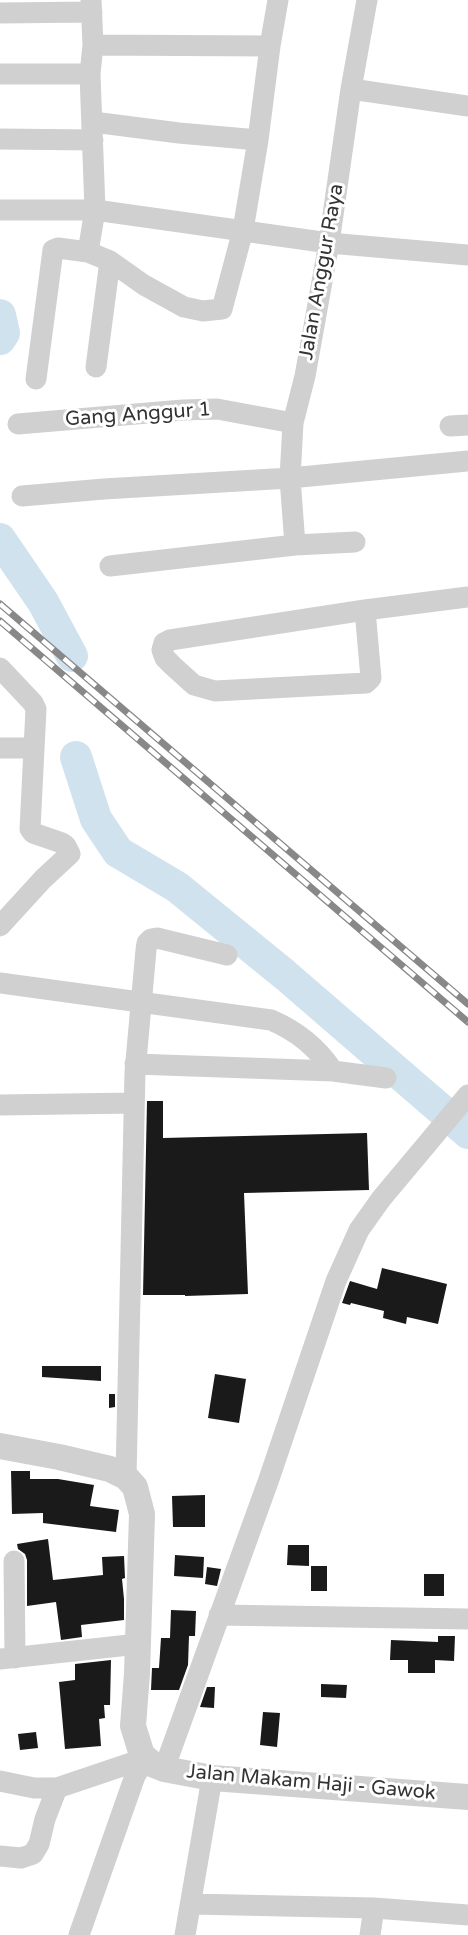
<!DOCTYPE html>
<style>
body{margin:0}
canvas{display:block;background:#fff}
</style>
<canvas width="468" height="1935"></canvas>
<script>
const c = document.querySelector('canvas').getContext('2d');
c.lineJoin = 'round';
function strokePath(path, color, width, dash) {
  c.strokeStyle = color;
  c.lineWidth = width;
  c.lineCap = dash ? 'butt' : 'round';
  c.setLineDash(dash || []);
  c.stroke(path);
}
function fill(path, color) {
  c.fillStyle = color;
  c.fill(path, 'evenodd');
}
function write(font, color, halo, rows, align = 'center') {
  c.font = font + ' "Varela Round",sans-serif';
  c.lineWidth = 6;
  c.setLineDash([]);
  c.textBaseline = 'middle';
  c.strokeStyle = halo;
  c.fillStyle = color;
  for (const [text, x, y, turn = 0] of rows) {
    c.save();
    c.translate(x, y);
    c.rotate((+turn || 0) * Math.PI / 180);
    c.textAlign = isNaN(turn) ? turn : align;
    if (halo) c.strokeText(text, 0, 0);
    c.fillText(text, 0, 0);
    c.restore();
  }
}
strokePath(new Path2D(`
 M0 315 4 333 0 339
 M0 539 43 602 72 656
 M76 757 96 819 118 852 177 887 284 974 468 1133`), '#cfe2ee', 32);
fill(new Path2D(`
 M147 1101H163V1138L367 1133 369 1190 244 1193 248 1294 185 1296V1295H143Z
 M382 1268 447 1284 438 1324 407 1317 406 1324 383 1318 384 1311 351 1303 350 1305 342 1303 350 1281 377 1289Z
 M42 1366H101V1381L42 1377Z
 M215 1374 246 1379 239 1423 208 1418Z
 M109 1394H115V1407L109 1408Z
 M11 1471H30V1479H58L94 1485 90 1506 119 1510 116 1532 43 1523V1513L12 1514Z
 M205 1495V1527H173L172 1496Z
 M48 1539 53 1580 103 1575 102 1557 124 1556 125 1578 122 1579 124 1599V1620L81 1625 82 1637 61 1640 56 1602 27 1606V1560L25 1554 18 1549 17 1544Z
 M288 1545H309V1566L287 1565Z
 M175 1555 204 1557 203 1578 174 1576Z
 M311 1566H327V1591H311Z
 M207 1567 221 1569 217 1586 205 1584Z
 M424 1574H444V1596H424Z
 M171 1610 196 1611 195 1636H189L188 1665 179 1690H151L152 1668H159L161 1638H170Z
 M438 1636H455L454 1661 435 1660V1673H408V1660H390L391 1640 438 1642Z
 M111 1660 110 1705H104L105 1718 99 1719 101 1746 65 1749 59 1682 75 1680V1664Z
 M321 1684 347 1685 346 1698 321 1697Z
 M207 1687H215L214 1708 200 1707Z
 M263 1712 280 1713 277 1747 260 1745Z
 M36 1732 38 1748 20 1750 18 1734Z`), '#1a1a1a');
strokePath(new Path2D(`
 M91 0 93 45 90 74 95 210 88 252 110 261 144 285 184 307 203 311 222 309 243 230 258 140
 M0 13 92 12
 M93 45 270 46
 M0 74H90
 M351 89 468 106
 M93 122 179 133 258 140 270 46 278 0
 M0 139 93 140
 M0 210H95L329 243 468 255
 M96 367 110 261
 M36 379 53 250 58 248 88 252
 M18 424 183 410 217 409 293 423
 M450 426 468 425
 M22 496 104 489 290 478 468 461
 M295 545 290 478 293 423 305 376 329 243 351 89 367 0
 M110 566 295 545 355 542
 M365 610 371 678 366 683 215 691 194 685 173 666 165 658 162 650 164 643 170 640 365 610 468 597
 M0 668 33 703 36 709 30 829 33 833 62 843 66 846 70 854 43 879 0 926
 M0 748H33
 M0 983 271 1020C297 1031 317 1047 333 1071L386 1078
 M135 1064 333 1071
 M0 1105 134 1103
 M126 1477 135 1072 146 950 147 943 151 939 157 938 227 955
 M14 1561 15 1658
 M219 1615 468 1619
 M0 1659 138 1644
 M164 1769 269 1479 336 1281 359 1230 381 1199 468 1095
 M0 1781 34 1788H57L146 1758
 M0 1856 21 1858 33 1854 39 1844 45 1819 57 1788
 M191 1904 374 1908 468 1915
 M79 1935 135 1776 146 1758
 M185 1935 212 1778
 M370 1935 374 1908`), '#d0d0d0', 21);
strokePath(new Path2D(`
 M0 1446 59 1457 110 1469 126 1477 135 1487 142 1514 137 1673 133 1726 142 1755 154 1765 164 1769 212 1778 468 1797`), '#d0d0d0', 26);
const rail = new Path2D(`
 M0 604 468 1004
 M0 621 468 1022`);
strokePath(rail, '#888', 7);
strokePath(rail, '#fff', 4.5, [14]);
write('20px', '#333', '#fff', [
 ["Jalan Anggur Raya",322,272,-80],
 ["Gang Anggur 1",138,415,-4],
 ["Jalan Makam Haji - Gawok",311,1783,5]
]);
</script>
